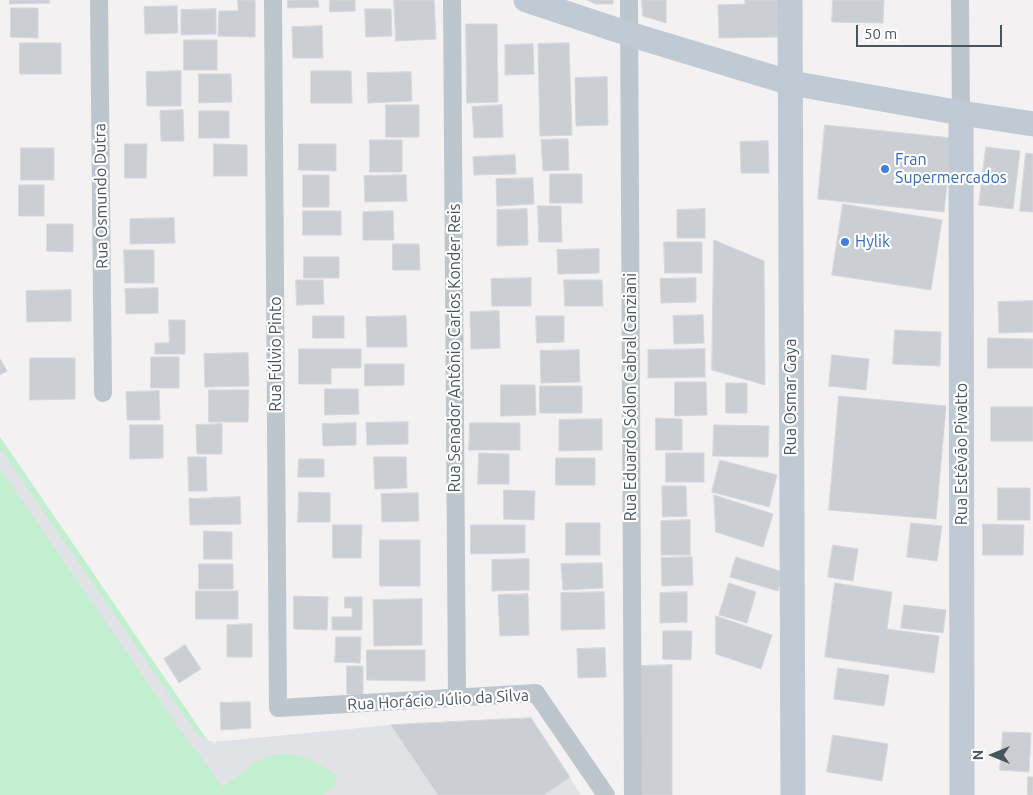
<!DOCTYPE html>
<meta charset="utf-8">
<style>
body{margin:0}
#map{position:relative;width:1033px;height:795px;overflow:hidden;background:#f3f1f1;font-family:Ubuntu,sans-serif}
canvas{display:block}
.north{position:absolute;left:968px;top:730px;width:50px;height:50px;-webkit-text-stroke:4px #fff;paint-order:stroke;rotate:270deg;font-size:14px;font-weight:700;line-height:20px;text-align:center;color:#49555e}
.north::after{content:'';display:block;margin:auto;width:18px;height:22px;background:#49555e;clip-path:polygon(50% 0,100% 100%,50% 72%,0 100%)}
.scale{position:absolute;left:856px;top:25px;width:146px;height:22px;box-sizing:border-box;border:2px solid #49555e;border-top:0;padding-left:6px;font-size:15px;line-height:18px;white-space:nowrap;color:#49555e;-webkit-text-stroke:4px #fff;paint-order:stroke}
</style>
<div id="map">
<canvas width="1033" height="795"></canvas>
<div class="north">N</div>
<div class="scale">50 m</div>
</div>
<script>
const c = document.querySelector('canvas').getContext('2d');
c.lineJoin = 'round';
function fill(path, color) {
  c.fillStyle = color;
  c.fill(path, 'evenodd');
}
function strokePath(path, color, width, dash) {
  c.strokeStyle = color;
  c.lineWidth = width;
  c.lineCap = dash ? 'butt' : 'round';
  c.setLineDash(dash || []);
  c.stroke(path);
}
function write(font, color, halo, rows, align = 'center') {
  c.font = font + ' Ubuntu,sans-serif';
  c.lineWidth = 4.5;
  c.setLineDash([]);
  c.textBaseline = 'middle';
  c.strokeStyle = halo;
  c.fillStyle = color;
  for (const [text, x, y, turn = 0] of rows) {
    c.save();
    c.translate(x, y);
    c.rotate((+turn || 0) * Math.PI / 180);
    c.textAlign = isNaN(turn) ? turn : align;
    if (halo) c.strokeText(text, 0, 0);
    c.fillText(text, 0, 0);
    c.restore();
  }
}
fill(new Path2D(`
 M0 437 203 735 209 741 214 742 391 725 531 718 581 795H0Z`), '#e0e2e5');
fill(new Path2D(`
 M0 437 206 738 199 737 0 448Z
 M0 469 191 746 197 751 222 787C234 780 245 770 257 762 289 744 311 759 337 776L335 786 322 795H0Z`), '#c1efcf');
const building = new Path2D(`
 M10 0H49L50 3 10 4Z
 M238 0H255V37L218 36 219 11H238Z
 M288 0H318L319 7 288 8Z
 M330 0H355V11L330 12Z
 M394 0H434L436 39 396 41Z
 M587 0H613V4H596Z
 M642 0H666V23L643 16Z
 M745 0H778L779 37 719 38 718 5 745 4Z
 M833 0H884L883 23 832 22Z
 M177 6 178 33 145 34 144 7Z
 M11 8H38V38L11 37Z
 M216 9V34L181 35V10Z
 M365 9H391L392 36 366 37Z
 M466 24H497L498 102 467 103Z
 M322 26 323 58H293L292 27Z
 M184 40H217V70H184Z
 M20 43H61V74H20Z
 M569 43 572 135 540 136 538 44Z
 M533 44 534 74 505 75V45Z
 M181 71V106H147L146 72Z
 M311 71H351L352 103H311Z
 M411 72 412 101 368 103 367 73Z
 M199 74H231L232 102 199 103Z
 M607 77 608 125 576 126 575 78Z
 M386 105H419V137H386Z
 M502 105 503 137 474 138 472 107Z
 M183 110 184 141H161L160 111Z
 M199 111H229V138H199Z
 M825 125 952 138 944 212 818 199Z
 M568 139 569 170 543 171 541 140Z
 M370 140H402V172H370Z
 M768 141 769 173H741L740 142Z
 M125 144H147L146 178H125Z
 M214 144 247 145V176H214Z
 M299 144H336V171L299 170Z
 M986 147 1020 151 1013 209 979 205Z
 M21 148H54V180H21Z
 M1026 153 1033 154V212L1020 211Z
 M515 155 516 174 474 175 473 157Z
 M550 174H582V203H550Z
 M303 175H329V207H303Z
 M406 175 407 201 365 202 364 176Z
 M533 178 534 204 497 206 496 179Z
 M19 185H44V216H19Z
 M843 204 942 220 931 290 832 275Z
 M538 206H561L562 242H539Z
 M527 209 528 245 497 246V210Z
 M705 209V238H677V210Z
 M303 211H341V235H303Z
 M393 211 394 240H363V212Z
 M174 218 175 243 130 244V219Z
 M47 224H73V252L47 251Z
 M714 240 764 261 765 385 712 370Z
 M664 242H702V273H665Z
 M393 244H419L420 270H393Z
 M599 249V273L558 274 557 250Z
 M124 250H154V283H125Z
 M304 257H339V278H304Z
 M531 278V306H492L491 279Z
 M696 278V302L661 303 660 279Z
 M296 280H323L324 304 297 305Z
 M564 280H602L603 306H565Z
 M158 288V313L126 314 125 289Z
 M71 290V321L27 322 26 291Z
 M1033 301V332L999 333 998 302Z
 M499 311 500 348 471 349 470 312Z
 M703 315 704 343 674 344 673 316Z
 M313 316H344V338H313Z
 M406 316 407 347H367L366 317Z
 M536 316H564V342L537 343Z
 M169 320H185V354H155V343H169Z
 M895 330 941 332 940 366 893 364Z
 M988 338 1033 339V368H988Z
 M299 349H361V368H331V384H299Z
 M705 349V377L648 378V350Z
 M579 350 580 382 541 383 540 351Z
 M248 353 249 386 205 387 204 354Z
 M832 355 869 359 866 390 829 386Z
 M151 357H179V388H151Z
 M30 358H75V399L30 400Z
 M0 359 7 371 0 375Z
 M365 364H404V385L365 386Z
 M675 382H706L707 415 675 416Z
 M726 383H747V413H726Z
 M501 385H535L536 415 501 416Z
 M540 386H582V413H540Z
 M325 389H358L359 414 325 415Z
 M209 390H249L248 422H209Z
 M159 391 160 420H127L126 392Z
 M839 396 946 406 936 519 829 510Z
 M991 407H1033V441H991Z
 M656 418 682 419V450H656Z
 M602 419V450L559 451V420Z
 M408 422V444L367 445 366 423Z
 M356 423V445L323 446 322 424Z
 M470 423H520V450H469Z
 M222 424V454H197L196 425Z
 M130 425H163V458L130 459Z
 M714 425 769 426 768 457 713 456Z
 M479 453 509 454V484H478Z
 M666 453H704V482H666Z
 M188 457H206L207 491H189Z
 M374 457H406L407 488 375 489Z
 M556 458H595V485H556Z
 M299 459H324V477H298Z
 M720 460 777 475 769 507 712 492Z
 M662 486H686L687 516 663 517Z
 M998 488H1030V520H998Z
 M504 490 535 491 534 520 504 519Z
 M299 492 330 493V522H298Z
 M418 493 419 521 382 522 381 494Z
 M714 495 773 514 763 547 716 532Z
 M240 497 241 524 190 525 189 499Z
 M690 520V555H661V521Z
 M566 523H600V555H566Z
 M911 523 942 526 937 561 907 557Z
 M983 524 1024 525 1023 555H983Z
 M333 525H362L361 558H333Z
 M471 525H525V553L471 554Z
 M204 531 232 532V559H204Z
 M380 540H420V586H380Z
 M833 545 858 549 853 581 828 577Z
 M692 557 693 585 662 586 661 558Z
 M736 557 783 572 778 591 730 577Z
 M529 559V590L492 591V560Z
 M602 563 603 588 563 590 561 564Z
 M199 564H233V589H199Z
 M729 583 756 592 747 623 719 615Z
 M835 583 892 592 887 629 939 636 934 673 825 657Z
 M196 591H238V619H196Z
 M604 592 605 629 561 630V593Z
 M687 592V622L660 623V593Z
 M528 594 529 635 500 636 498 595Z
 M294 596 328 597 327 630 294 629Z
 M345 597H362V630H332V617H352V608H345Z
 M422 599V645L374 646 373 600Z
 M904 605 946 610 943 633 901 628Z
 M716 616 772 635 761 669 716 654Z
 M252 624V657H227V625Z
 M663 631H692L691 660 663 659Z
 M336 637H361L360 663 335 662Z
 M185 645 201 669 179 683 164 659Z
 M605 648 606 677 578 678 577 649Z
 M367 650H425V681L367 680Z
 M672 665V795H641V666Z
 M347 666H363V695L347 694Z
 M838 668 889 675 884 706 834 699Z
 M250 702 251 728 221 730 220 703Z
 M531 718 570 777 544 795H438L391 725Z
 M1003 732 1031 733 1029 772 1000 770Z
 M833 735 888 744 882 781 827 772Z
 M1028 777H1033V795H1028Z`);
fill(building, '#cbced3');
strokePath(building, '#d5d7dc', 1);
strokePath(new Path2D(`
 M99 0 103 393
 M273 0 278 708 536 693 606 795
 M452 0 457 697
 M629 0 633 795
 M960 0 961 113`), '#bdc6cd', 18);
strokePath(new Path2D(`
 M526 0 629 34 791 83 961 113 1033 124
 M790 0 793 795
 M961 113 962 795`), '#bfcad4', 25);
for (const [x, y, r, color] of [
 [885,169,5,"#3f7fe0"],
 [845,242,5,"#3f7fe0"]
]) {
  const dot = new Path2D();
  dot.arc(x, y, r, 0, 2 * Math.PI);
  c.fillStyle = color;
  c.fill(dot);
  strokePath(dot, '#fff', 2);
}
write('16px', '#366cbe', '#fff', [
 ["Fran",895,160],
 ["Supermercados",895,178],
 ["Hylik",855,242]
], 'left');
write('16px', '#49555e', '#fff', [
 ["Rua Osmundo Dutra",101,196,-91],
 ["Rua Senador Antônio Carlos Konder Reis",455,348,-90],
 ["Rua Fúlvio Pinto",276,354,-90],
 ["Rua Eduardo Sólon Cabral Canziani",631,397,-90],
 ["Rua Osmar Gaya",791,397,-90],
 ["Rua Estêvão Pivatto",962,454,-90],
 ["Rua Horácio Júlio da Silva",438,700,-3]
]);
</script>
